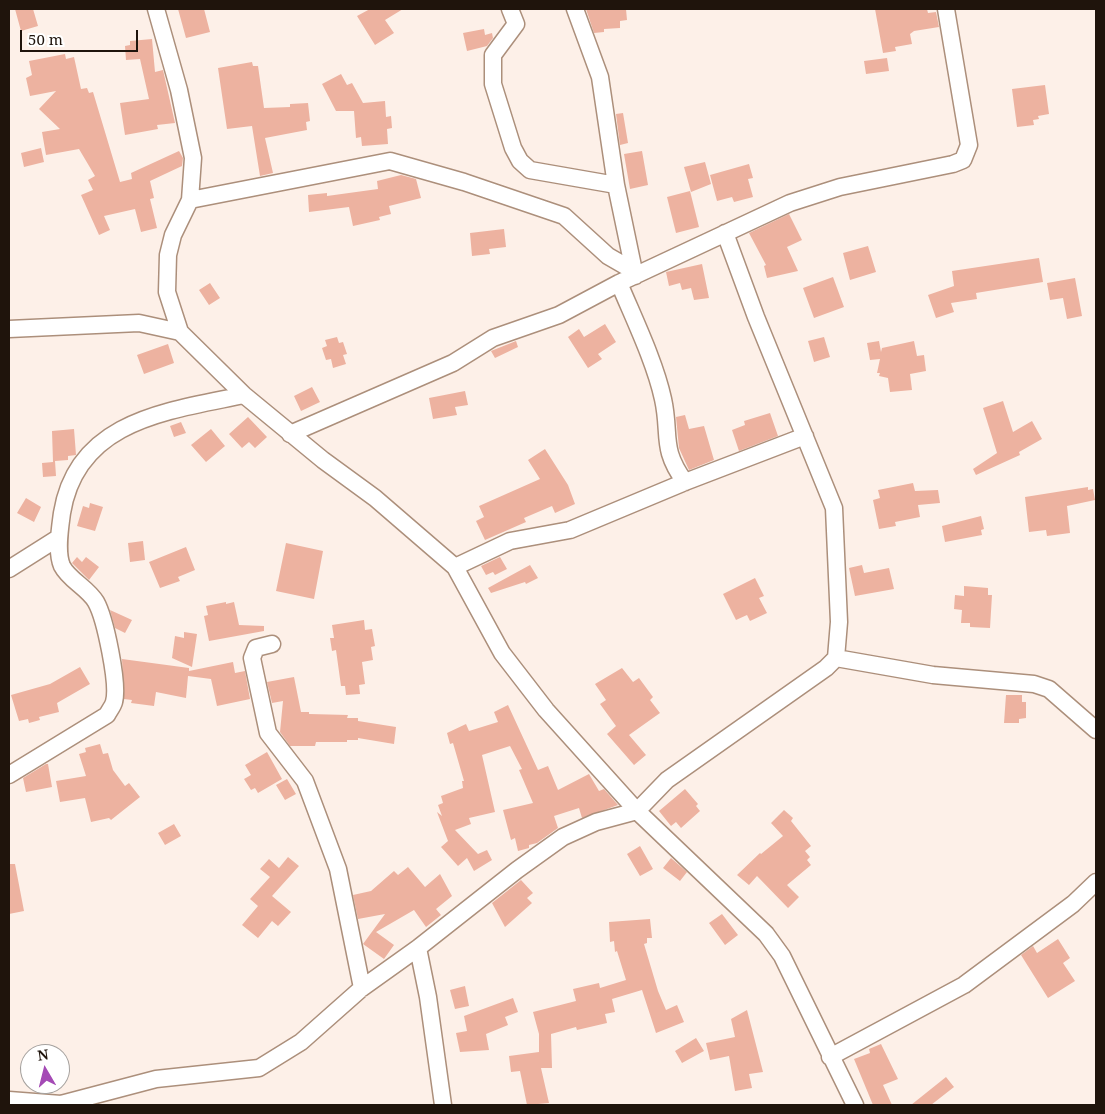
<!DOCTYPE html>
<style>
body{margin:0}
#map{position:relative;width:1105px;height:1114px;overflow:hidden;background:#fdf0e8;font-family:"Noto Serif",serif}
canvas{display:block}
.frame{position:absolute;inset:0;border:10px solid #1f140c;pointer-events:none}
.north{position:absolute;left:20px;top:1044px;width:50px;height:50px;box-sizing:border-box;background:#fff;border:1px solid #a5a19e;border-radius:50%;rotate:352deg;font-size:14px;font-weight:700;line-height:20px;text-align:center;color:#1f140c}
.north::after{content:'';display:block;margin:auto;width:18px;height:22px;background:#a44ab5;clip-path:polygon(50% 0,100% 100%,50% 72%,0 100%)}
.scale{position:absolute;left:20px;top:30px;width:118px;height:22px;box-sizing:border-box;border:2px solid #1f140c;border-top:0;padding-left:6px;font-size:15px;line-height:18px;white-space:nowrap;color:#1f140c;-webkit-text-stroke:4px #fff;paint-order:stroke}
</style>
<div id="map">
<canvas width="1105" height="1114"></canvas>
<div class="frame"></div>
<div class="north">N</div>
<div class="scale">50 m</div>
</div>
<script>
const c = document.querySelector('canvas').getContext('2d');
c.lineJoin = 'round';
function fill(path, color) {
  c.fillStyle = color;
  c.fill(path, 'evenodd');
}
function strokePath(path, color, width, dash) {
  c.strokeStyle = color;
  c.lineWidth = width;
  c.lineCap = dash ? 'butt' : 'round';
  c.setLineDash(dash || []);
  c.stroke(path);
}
fill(new Path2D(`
 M15 9H33L38 26 21 31Z
 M178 9H204L210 32 186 38Z
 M370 9H403L385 20 394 33 375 45 357 16Z
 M586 9H626L627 20 620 21V28L604 29V32L594 33Z
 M875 9H927L928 13 936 12 939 27 914 31 910 34 912 44 895 47 896 51 883 53Z
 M484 29 485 35 492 33 493 38 487 46 467 51 463 33Z
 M152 39 155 72 163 70 175 123 157 125 158 129 125 135 120 103 149 99 140 59 126 60 125 46 130 45V41Z
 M65 54 66 59 74 57 81 89 87 88 89 93 93 92 120 182 132 179 131 173 179 151 183 158 182 166 150 181 154 198 150 199 157 228 141 232 135 209 104 216 110 230 99 235 81 195 93 190 88 180 95 176 79 149 46 155 42 132 60 129 39 109 56 91 30 96 26 78 32 75 29 61Z
 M887 58 889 71 866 74 864 61Z
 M252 62 253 66H258L264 108 290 107V104L308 103 310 121 306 122 307 130 265 138 273 173 260 176 252 126 227 129 218 68Z
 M341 74 347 85 352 83 363 103 385 101 386 117 391 116 392 128 387 129 388 144 362 146 361 137 356 138 354 111H336L322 84Z
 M1045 85 1049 114 1038 116 1039 119 1033 120 1034 125 1017 127 1012 89Z
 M623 113 628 143 620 145 616 114Z
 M41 148 44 162 24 167 21 153Z
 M642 151 648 185 630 189 624 154Z
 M705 162 711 184 691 192 684 167Z
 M749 164 753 178 748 179 753 197 734 202 732 197 717 201 710 175Z
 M401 175 416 179 421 198 389 206 391 214 379 217 380 220 353 226 349 207 309 212 308 195 327 193V196L378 189 377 181Z
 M690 191 699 227 676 233 667 197Z
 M789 214 802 240 787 247 798 271 767 278 764 266 766 265 749 233Z
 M504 229 506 247 489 249 490 254 472 256 470 233Z
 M868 246 876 272 850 280 843 253Z
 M1039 258 1043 282 976 293 977 299 951 303 954 312 936 318 928 295 954 286 952 271Z
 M702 264 709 298 694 300 691 288 682 290 680 283 669 286 666 272Z
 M833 277 844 307 814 318 803 288Z
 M1075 278 1082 316 1067 319 1063 298 1050 300 1047 283Z
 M210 283 220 298 209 305 199 290Z
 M605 324 616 342 598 354 602 359 588 368 568 337 579 329 584 337Z
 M337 337 339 343 343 342 347 354 343 355 346 364 333 368 331 359 326 360 322 348 327 346 325 340Z
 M824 337 830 357 814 362 808 341Z
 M516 341 518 347 495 358 491 351Z
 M879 341 881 352 882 348 914 341 917 356 924 355 926 371 910 374 912 390 890 392 888 378 879 376 880 373H877L880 359 870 360 867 343Z
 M168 344 174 363 144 374 137 355Z
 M312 387 320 402 301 411 294 396Z
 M465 391 468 405 455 407 457 415 433 419 429 398Z
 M1003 401 1013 432 1032 421 1042 439 1019 452 1020 455 976 475 973 469 997 453 983 408Z
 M770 413 778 436 739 451 732 430 745 425 744 421Z
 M685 415 689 429 704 426 714 460 689 470 679 448 676 417Z
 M248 417 267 437 255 448 249 442 242 448 229 434Z
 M181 422 186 433 174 437 170 426Z
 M74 429 76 455 68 456V460L55 461 56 476 43 477 42 463 53 462 52 431Z
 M211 429 225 446 206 462 191 445Z
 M545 449 568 485 575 504 555 513 552 506 524 518 526 522 485 540 476 521 484 517 479 506 540 479 528 460Z
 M913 483 915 491 938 490 940 503 918 505 920 517 895 522 896 526 879 529 873 500 880 498 878 490Z
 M1088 487V490L1093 489 1095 500 1067 506 1070 533 1047 536 1046 530 1029 532 1025 497Z
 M26 498 41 507 34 522 17 513Z
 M90 503 103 507 95 531 77 526 83 506 89 508Z
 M981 516 984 529 981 530 982 535 945 542 942 526Z
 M143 541 145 560 130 562 128 543Z
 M286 543 323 551 314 599 276 591Z
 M186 547 195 570 178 577 180 581 160 588 149 562Z
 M77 557 82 562 86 557 99 567 89 580 72 563Z
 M500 557 507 569 495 575 493 572 486 575 481 566Z
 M530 565 538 578 526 584 525 582 491 593 488 588Z
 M862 565 864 573 889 568 894 589 855 596 849 568Z
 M755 578 764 596 759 598 767 613 750 621 747 615 736 620 723 594Z
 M964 586 988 588V595H992L990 628 970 627V623H961L962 610 954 609 955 595 964 596Z
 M226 602V604L234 602 239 625 264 626V631L209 641 204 616 208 615 206 606Z
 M110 610 132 620 125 633 115 628Z
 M364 620 365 630 372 629 375 646 371 647 373 660 362 662 365 684 359 685 360 694 346 695 345 686H341L336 650 332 651 330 638H334L332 625Z
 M184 632 197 634 192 667 172 658 175 636 184 638Z
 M122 659 189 668V671L233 662 235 673 245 671 250 699 217 706 211 679 188 676 186 698 156 692 154 706 131 703 132 700 124 699Z
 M80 667 90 684 57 703 59 712 39 717 40 720 29 723 28 719 19 721 11 695 50 684Z
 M622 668 633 682 639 678 653 697 650 700 660 713 629 735 646 755 634 765 607 734 616 726 600 704 606 700 595 684Z
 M294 677 301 712H309V714L348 715 347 718H358V721L396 727 394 744 358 738V740H347V742H316L315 746H290L280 732 283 701 272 703 267 682Z
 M1006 695H1022V702H1026V718L1019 719V723H1004Z
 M508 705 538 770 548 766 558 790 589 774 599 791 604 789 618 805 582 818 579 808 554 816 558 828 537 843 529 845V848L518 851 515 838 511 840 503 810 533 803 519 770 522 769 510 746 482 755 495 812 469 818 471 824 455 830 478 854 487 850 492 860 474 871 467 858 458 866 441 847 448 841 437 812 442 816 438 805 443 803 441 796 463 788 462 781H464L453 743 450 744 447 733 466 724 469 731 498 722 494 712Z
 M100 744 103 754 108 753 113 770 125 786 129 783 140 797 111 820 109 818 91 822 85 798 60 802 56 781 86 776 79 754 86 752 85 748Z
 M267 752 282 779 258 793 255 788 251 790 244 779 251 775 245 765Z
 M46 764H48L52 787 26 792 23 778Z
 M287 779 296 794 285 800 276 785Z
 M685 789 698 804 696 806 700 811 681 828 676 822 671 826 659 811Z
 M784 810 793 818 791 821 811 846 805 851 810 857 807 860 811 865 787 885 799 897 788 908 757 876 749 885 737 875 760 853 761 854 783 836 771 823Z
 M174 824 181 836 165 845 158 833Z
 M640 846 653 869 640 876 627 854Z
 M288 857 299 866 272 896 291 912 278 926 272 921 258 938 242 925 258 906 250 899 270 877 260 869 269 859 279 868Z
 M671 858 687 872 680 881 663 868Z
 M9 864H15L24 911 9 914Z
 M408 867 425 887 440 874 452 896 436 909 441 915 426 927 414 910 376 932 394 945 384 959 363 944 385 914 358 919 353 895 371 891 394 871 398 875Z
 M521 880 533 893 527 898 532 903 505 927 492 903Z
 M722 914 738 935 725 945 709 923Z
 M650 919 652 938H647V943L644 944 658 991 666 1010 677 1005 684 1022 656 1033 642 990 612 999 615 1012 605 1014 607 1023 577 1030 576 1027 551 1034 552 1068H541L549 1103 527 1105 520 1071 511 1072 509 1056 539 1052V1034L533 1012 576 1001 573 989 599 983 600 988 626 980 617 951 615 952 614 941 610 942 609 922Z
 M1058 939 1070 958 1063 963 1075 981 1048 998 1021 955 1033 946 1037 953Z
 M465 986 469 1006 455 1009 450 990Z
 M513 998 518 1012 505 1017 508 1025 486 1034 489 1050 460 1052 456 1033 467 1031 464 1016Z
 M747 1010 763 1072 749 1074 752 1088 735 1091 729 1056 710 1060 706 1043 735 1037 731 1019Z
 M696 1038 704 1051 682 1063 675 1051Z
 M881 1044 898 1079 883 1085 892 1105H873L854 1059 870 1053 869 1049Z
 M946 1077 954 1087 931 1105H911Z`), '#edb2a0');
const minor = new Path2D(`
 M156 9 179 90 193 158 190 200 173 235 168 255 167 292 180 332 244 395 323 460 375 498 455 567 502 653 546 710 637 811 766 934 782 956 855 1105
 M510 9 516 24 493 55V84L513 148 520 161 530 170 616 185
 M575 9 600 77 616 185 635 276
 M190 200 390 161 464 182 564 216 608 256 634 271
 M619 283C634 319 655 362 663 399 671 435 660 448 685 482
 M9 329 139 323 180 332
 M290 434 453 363 493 338 559 315 619 283 790 203 840 187 953 164 963 160 969 145 946 9
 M455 567 510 541 570 530 685 482 805 436
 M9 569 58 538
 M272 644 256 648 252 658 268 733 305 781 338 869 362 988
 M836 658 933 675 1034 684 1049 689 1096 730
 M9 775 107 715C109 711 113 706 114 702 119 684 105 618 96 602 88 588 69 580 62 566 56 552 60 528 62 513 77 420 168 411 244 395
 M418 948 428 997 443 1105
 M830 1057 964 985 1073 904 1096 882
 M9 1100 61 1104 156 1079 259 1068 301 1042 362 988 418 948 517 870 563 837 596 822 637 811 667 780 826 668 836 658 839 622 834 508 756 317 725 233`);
strokePath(minor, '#ac8f7b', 19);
strokePath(minor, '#fff', 16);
</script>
